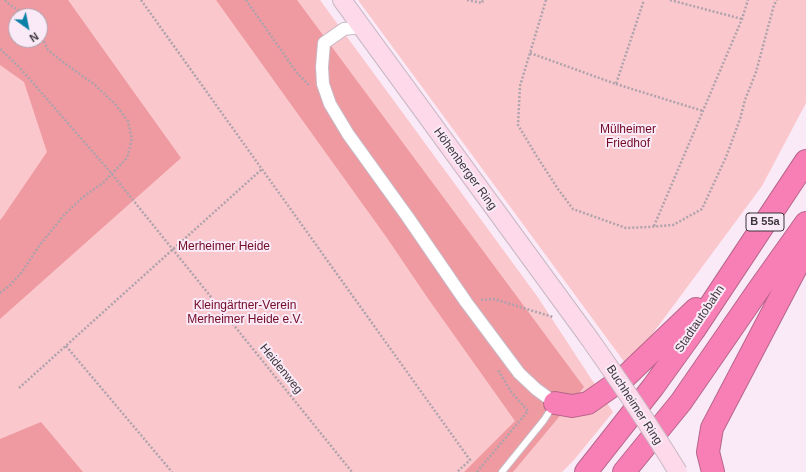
<!DOCTYPE html>
<meta charset="utf-8">
<style>
body{margin:0}
#map{position:relative;width:806px;height:472px;overflow:hidden;background:#faeaf7;font-family:Helvetica,sans-serif}
canvas{display:block}
.north{position:absolute;left:8px;top:8px;width:40px;height:40px;box-sizing:border-box;background:#faeaf7;border:1px solid #aea2ac;border-radius:50%;rotate:147deg;font-size:11px;font-weight:700;line-height:16px;text-align:center;color:#3d373c}
.north::after{content:'';display:block;margin:auto;width:14px;height:18px;background:#0a81a7;clip-path:polygon(50% 0,100% 100%,50% 72%,0 100%)}
</style>
<div id="map">
<canvas width="806" height="472"></canvas>
<div class="north">N</div>
</div>
<script>
const c = document.querySelector('canvas').getContext('2d');
c.lineJoin = 'round';
function fill(path, color) {
  c.fillStyle = color;
  c.fill(path, 'evenodd');
}
function strokePath(path, color, width, dash) {
  c.strokeStyle = color;
  c.lineWidth = width;
  c.lineCap = dash ? 'butt' : 'round';
  c.setLineDash(dash || []);
  c.stroke(path);
}
function write(font, color, halo, rows, align = 'center') {
  c.font = font + ' Helvetica,sans-serif';
  c.lineWidth = 4;
  c.setLineDash([]);
  c.textBaseline = 'middle';
  c.strokeStyle = halo;
  c.fillStyle = color;
  for (const [text, x, y, turn = 0] of rows) {
    c.save();
    c.translate(x, y);
    c.rotate((+turn || 0) * Math.PI / 180);
    c.textAlign = isNaN(turn) ? turn : align;
    if (halo) c.strokeText(text, 0, 0);
    c.fillText(text, 0, 0);
    c.restore();
  }
}
fill(new Path2D(`
 M0 0H320L537 296 613 412 574 460 562 472H0ZM16 16H40V40H16Z
 M358 0H806V103L762 186 628 367Z`), '#fac8cc');
fill(new Path2D(`
 M0 0H68L181 158 0 319V220L2 218 47 152 24 82 0 65ZM16 16H40V40H16Z
 M216 0H297L584 387 513 472H464L515 421 427 297 387 238Z
 M41 422 83 472H0V439Z`), '#ef99a1');
const lane = new Path2D(`
 M502 472 544 420 553 406`);
const street = new Path2D(`
 M361 27 344 29 324 43 322 67 323 84 330 104 348 134 407 216 466 302 519 373 536 389 555 403`);
const secondary = new Path2D(`
 M342 0 589 338`);
const highway = new Path2D(`
 M555 403 572 406 588 403 625 377 696 309
 M586 472 653 387 694 330 806 161
 M624 472 681 402 759 289 806 223
 M713 472 708 452 712 428 799 262 806 247`);
strokePath(lane, '#c7b8c4', 8);
strokePath(street, '#c7b8c4', 14);
strokePath(secondary, '#c7b8c4', 20);
strokePath(highway, '#b7668b', 24);
strokePath(new Path2D(`
 M5 0 10 5 28 16
 M141 0 470 460 457 472
 M246 0 297 73 310 86
 M467 0 482 3 483 0
 M546 0 520 86 518 125 536 155 558 189 573 209 626 228 647 227 673 225 702 209 726 157 740 119 745 100 756 72 774 5 777 0
 M670 0 742 19
 M0 49 20 68 112 174 352 472
 M530 53 616 84 644 0
 M616 84 703 111
 M654 226 742 19 748 0
 M0 293 10 285 22 272 39 246 65 214 82 198 104 182 127 158 132 139 128 121 116 105 95 85 63 62 48 50 40 33
 M481 300 494 299 553 317
 M66 346 172 472
 M19 388 262 169
 M477 472 528 411 512 393 498 370`), '#aea2ac', 2.5, [2, 2]);
strokePath(lane, '#fff', 6);
strokePath(street, '#fff', 12);
strokePath(secondary, '#fdd9e9', 18);
strokePath(highway, '#f87fb6', 22);
const secondaryBridge = new Path2D(`
 M589 338C620 382 650 426 678 472`);
strokePath(secondaryBridge, '#c7b8c4', 20, []);
strokePath(secondaryBridge, '#fdd9e9', 18);
for (const [x, y, w] of [
 [765,222,38]
]) {
  const box = new Path2D();
  box.roundRect(x - w / 2, y - 9, w, 18, 3);
  c.fillStyle = '#faeaf7';
  c.fill(box);
  strokePath(box, '#3d373c', 1);
}
write('bold 11px', '#3d373c', null, [
 ["B 55a",765,222]
]);
write('12px', '#710b26', '#faeaf7', [
 ["Mülheimer",628,130],
 ["Friedhof",628,144],
 ["Merheimer Heide",224,247],
 ["Kleingärtner-Verein",245,306],
 ["Merheimer Heide e.V.",245,320]
]);
write('12px', '#3d373c', '#faeaf7', [
 ["Höhenberger Ring",465,169,54],
 ["Stadtautobahn",700,319,-56],
 ["Heidenweg",281,369,51],
 ["Buchheimer Ring",634,405,57]
]);
</script>
